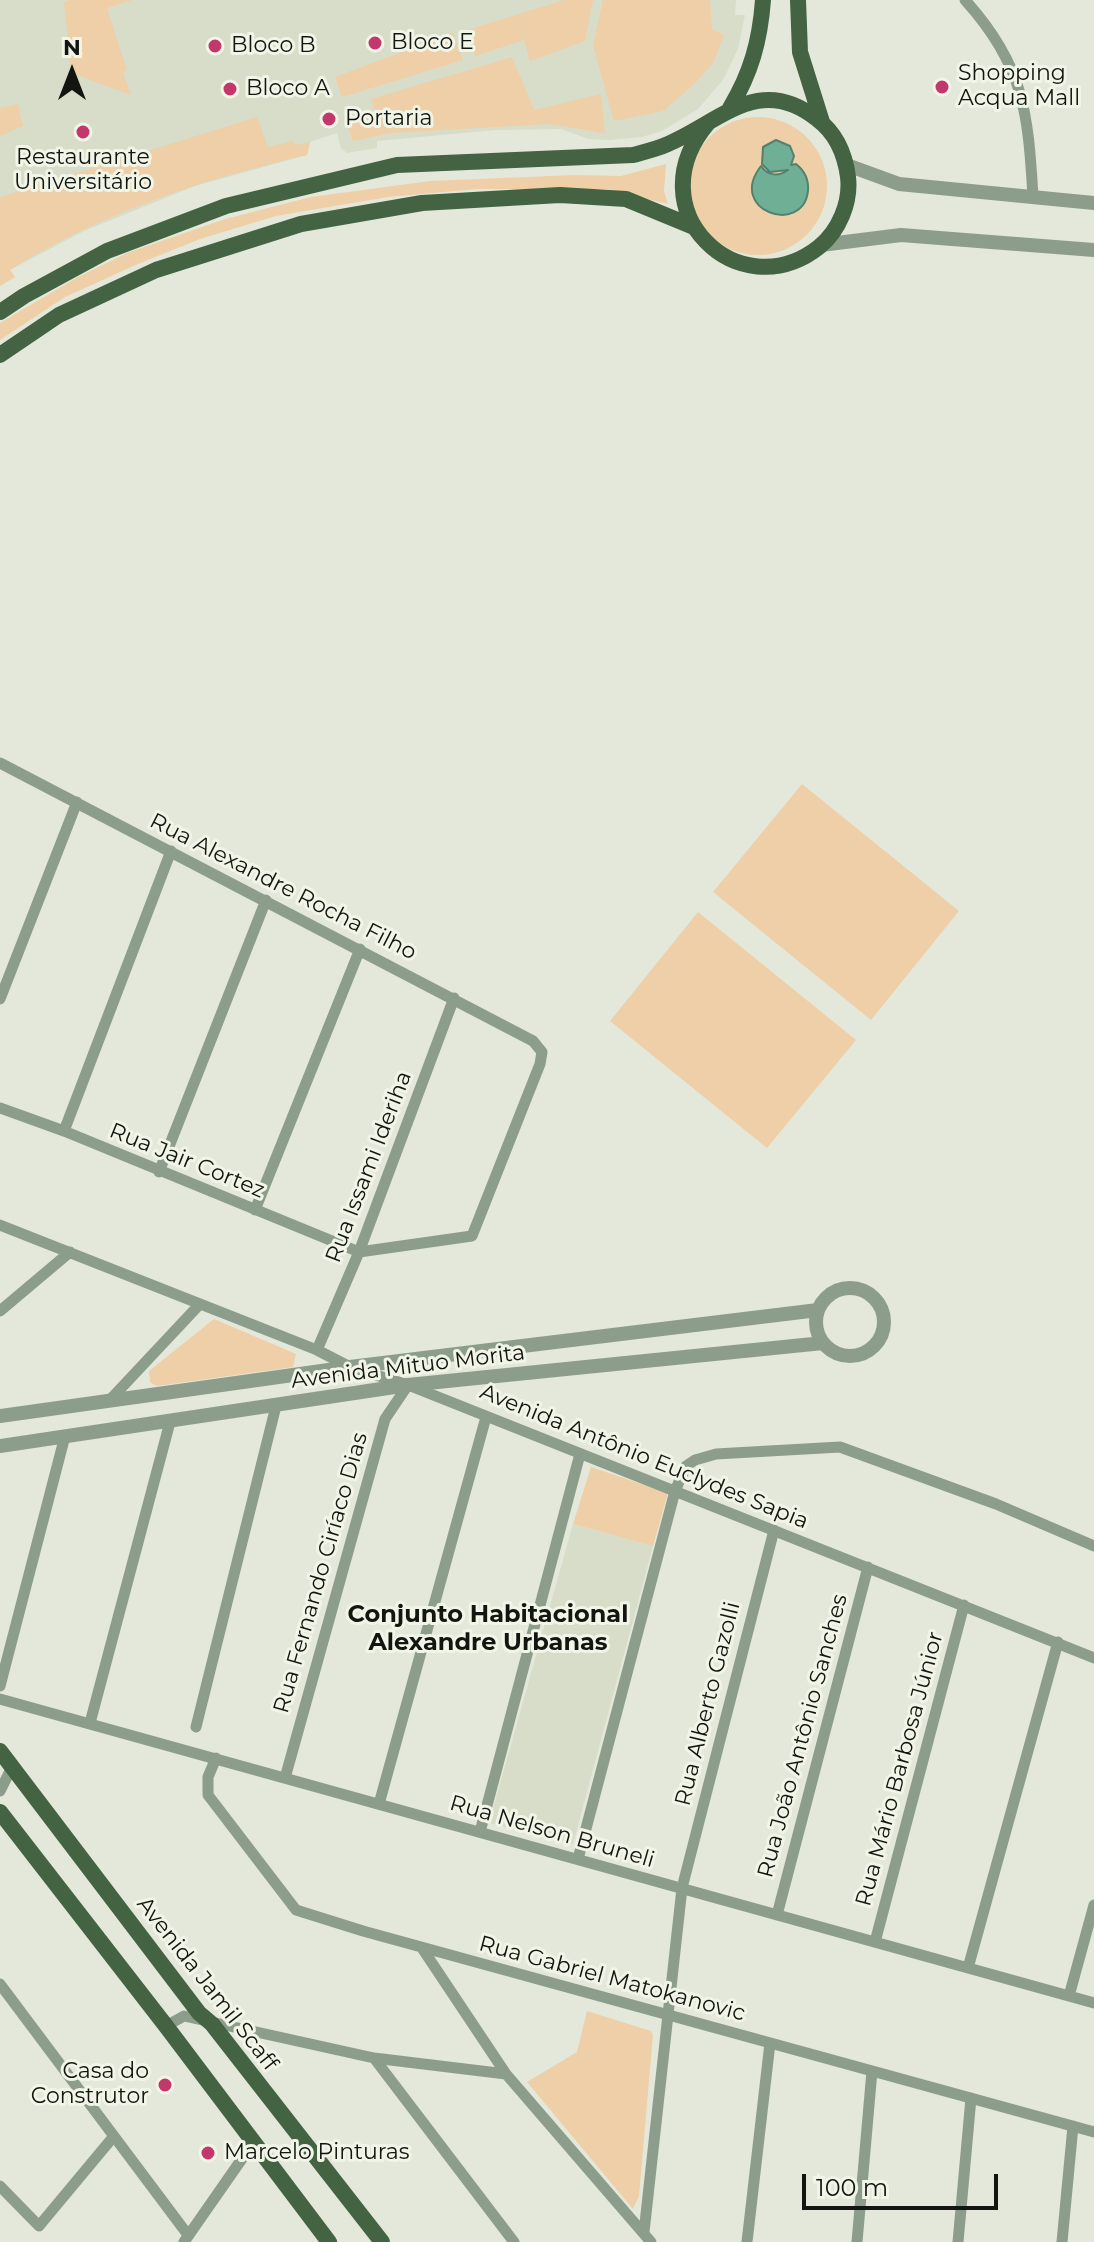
<!DOCTYPE html>
<meta charset="utf-8">
<style>
body{margin:0}
#map{position:relative;width:1094px;height:2242px;overflow:hidden;background:#e4e8da;font-family:Montserrat,sans-serif}
canvas{display:block}
.north{position:absolute;left:32px;top:32px;width:80px;height:80px;-webkit-text-stroke:6px #f1f5e7;paint-order:stroke;rotate:0deg;font-size:22px;font-weight:700;line-height:32px;text-align:center;color:#131510}
.north::after{content:'';display:block;margin:auto;width:28px;height:36px;background:#131510;clip-path:polygon(50% 0,100% 100%,50% 72%,0 100%)}
.scale{position:absolute;left:802px;top:2174px;width:196px;height:36px;box-sizing:border-box;border:4px solid #131510;border-top:0;padding-left:10px;font-size:24px;line-height:28px;white-space:nowrap;color:#131510;-webkit-text-stroke:6px #f1f5e7;paint-order:stroke}
</style>
<div id="map">
<canvas width="1094" height="2242"></canvas>
<div class="north">N</div>
<div class="scale">100 m</div>
</div>
<script>
const c = document.querySelector('canvas').getContext('2d');
c.lineJoin = 'round';
function fill(path, color) {
  c.fillStyle = color;
  c.fill(path, 'evenodd');
}
function strokePath(path, color, width, dash) {
  c.strokeStyle = color;
  c.lineWidth = width;
  c.lineCap = dash ? 'butt' : 'round';
  c.setLineDash(dash || []);
  c.stroke(path);
}
function write(font, color, halo, rows, align = 'center') {
  c.font = font + ' Montserrat,sans-serif';
  c.lineWidth = 6;
  c.setLineDash([]);
  c.textBaseline = 'middle';
  c.strokeStyle = halo;
  c.fillStyle = color;
  for (const [text, x, y, turn = 0] of rows) {
    c.save();
    c.translate(x, y);
    c.rotate((+turn || 0) * Math.PI / 180);
    c.textAlign = isNaN(turn) ? turn : align;
    if (halo) c.strokeText(text, 0, 0);
    c.fillText(text, 0, 0);
    c.restore();
  }
}
fill(new Path2D(`
 M0 0H736L735 15H745L738 49 723 80 698 109 662 131 642 137 609 140 588 139 561 129 496 130 377 141V148L347 153 341 148 337 133 310 142 307 155 195 186 84 231 10 270 15 277 0 286Z
 M573 1524 653 1546 573 1844 489 1823Z`), '#d7ddc9');
fill(new Path2D(`
 M70 0H132L107 8 127 70 123 72 131 95 71 73 64 2Z
 M564 0H593L585 41 530 61 524 40 475 56 467 30Z
 M603 0H710L712 29 724 35 713 63 696 82 663 111 614 121 593 45Z
 M453 33 463 60 342 97 335 77Z
 M512 57 534 110 601 94 605 133 549 124 390 133 353 141 347 124 376 114 371 99Z
 M18 104 23 126 0 136V108Z
 M689 186a69 69 0 1 1 138 0a69 69 0 1 1-138 0Z
 M257 117 268 147 292 141 296 145 310 142 307 155C205 179 99 213 10 270L15 277 0 286V197Z
 M666 164 664 191 668 204 607 189H477L388 197 276 216 200 239 138 264 65 297 0 340V323L78 277 127 253 225 219 311 197 430 181 574 175 621 176Z
 M802 784 959 911 871 1020 713 892Z
 M698 912 856 1040 767 1148 610 1021Z
 M214 1319 296 1354 293 1367 157 1386 150 1382 149 1371Z
 M591 1467 668 1493 653 1546 573 1524Z
 M587 2011 651 2031 653 2035 639 2196 633 2209 527 2082 577 2052Z`), '#eecfa7');
const water = new Path2D(`
 M776 140 790 146 794 156 791 165 796 164C805 171 809 179 808 191 803 236 726 211 761 166 768 176 778 177 788 170L770 172 762 164 763 147Z`);
fill(water, '#6faf96');
strokePath(water, '#53816e', 2);
strokePath(new Path2D(`
 M965 0C1024 65 1028 112 1033 197
 M0 763 533 1041 542 1052 540 1064 472 1236 359 1252 64 1131 0 1108
 M0 999 77 802
 M64 1131 171 851
 M159 1172 266 900
 M255 1210 360 949
 M0 1225 317 1350 350 1367 408 1385 1094 1658
 M0 1311 70 1252
 M317 1350 359 1252 454 998
 M108 1402 199 1305
 M0 1686 65 1436
 M0 1699 1094 2003
 M90 1723 170 1422
 M196 1727 276 1406
 M216 1758 208 1777V1795L296 1910 363 1931 1094 2132
 M285 1778 385 1419 408 1385
 M0 1791 12 1767
 M379 1804 486 1417
 M480 1832 580 1454
 M578 1859 675 1491 686 1466 695 1460 716 1454 840 1447 996 1504 1094 1546
 M777 1915 868 1567
 M875 1942 964 1605
 M422 1948 506 2074 651 2242
 M968 1968 1058 1642
 M0 1984 188 2235
 M1069 1996 1094 1905
 M166 2026 184 2016 374 2058 506 2074
 M374 2058 514 2242
 M0 2186 39 2226 114 2136
 M644 2232 682 1888 774 1530
 M184 2242 253 2143
 M747 2242 770 2043
 M857 2242 872 2071
 M958 2242 971 2098
 M1062 2242 1073 2126`), '#8c9e8b', 11);
strokePath(new Path2D(`
 M847 165 899 184 1094 203
 M821 245 901 235 1094 250
 M816 1322a34 34 0 1 1 68 0a34 34 0 1 1-68 0Z
 M0 1416 350 1367 818 1310
 M0 1446 408 1385 823 1343`), '#8c9e8b', 14);
strokePath(new Path2D(`
 M798 0 800 52 822 122
 M730 108C751 73 760 41 763 0
 M0 312 24 296 107 251 226 206 397 165 633 155C644 152 657 149 668 144 720 122 759 73 817 119 836 133 845 154 848 177 851 202 839 231 819 247 739 310 634 210 708 123
 M0 355 59 315 156 270 301 224 422 203 560 195 626 199 694 227
 M0 1751 199 2013 212 2024 382 2242
 M0 1812 166 2026 329 2242`), '#436342', 16);
for (const [x, y, r, color] of [
 [375,43,8,"#c3376a"],
 [215,46,8,"#c3376a"],
 [942,87,8,"#c3376a"],
 [230,89,8,"#c3376a"],
 [329,119,8,"#c3376a"],
 [83,132,8,"#c3376a"],
 [165,2085,8,"#c3376a"],
 [208,2153,8,"#c3376a"]
]) {
  const dot = new Path2D();
  dot.arc(x, y, r, 0, 2 * Math.PI);
  c.fillStyle = color;
  c.fill(dot);
  strokePath(dot, '#f1f5e7', 3);
}
write('22px', '#131510', '#f1f5e7', [
 ["Bloco E",391,43],
 ["Bloco B",231,46],
 ["Shopping",958,74],
 ["Acqua Mall",958,99],
 ["Bloco A",246,89],
 ["Portaria",345,119],
 ["Restaurante",83,158,"center"],
 ["Universitário",83,183,"center"],
 ["Casa do",149,2072,"right"],
 ["Construtor",149,2097,"right"],
 ["Marcelo Pinturas",224,2153]
], 'left');
write('22px', '#131510', '#f1f5e7', [
 ["Rua Alexandre Rocha Filho",283,887,27],
 ["Rua Jair Cortez",187,1161,22],
 ["Rua Issami Ideriha",369,1167,-69],
 ["Avenida Mituo Morita",408,1367,-7],
 ["Avenida Antônio Euclydes Sapia",644,1457,22],
 ["Rua Fernando Ciríaco Dias",321,1573,-74],
 ["Rua Alberto Gazolli",708,1704,-76],
 ["Rua João Antônio Sanches",803,1736,-75],
 ["Rua Mário Barbosa Júnior",900,1769,-75],
 ["Rua Nelson Bruneli",552,1832,16],
 ["Rua Gabriel Matokanovic",612,1979,15],
 ["Avenida Jamil Scaff",207,1984,52]
]);
write('bold 24px', '#131510', '#f1f5e7', [
 ["Conjunto Habitacional",488,1615],
 ["Alexandre Urbanas",488,1643]
]);
</script>
